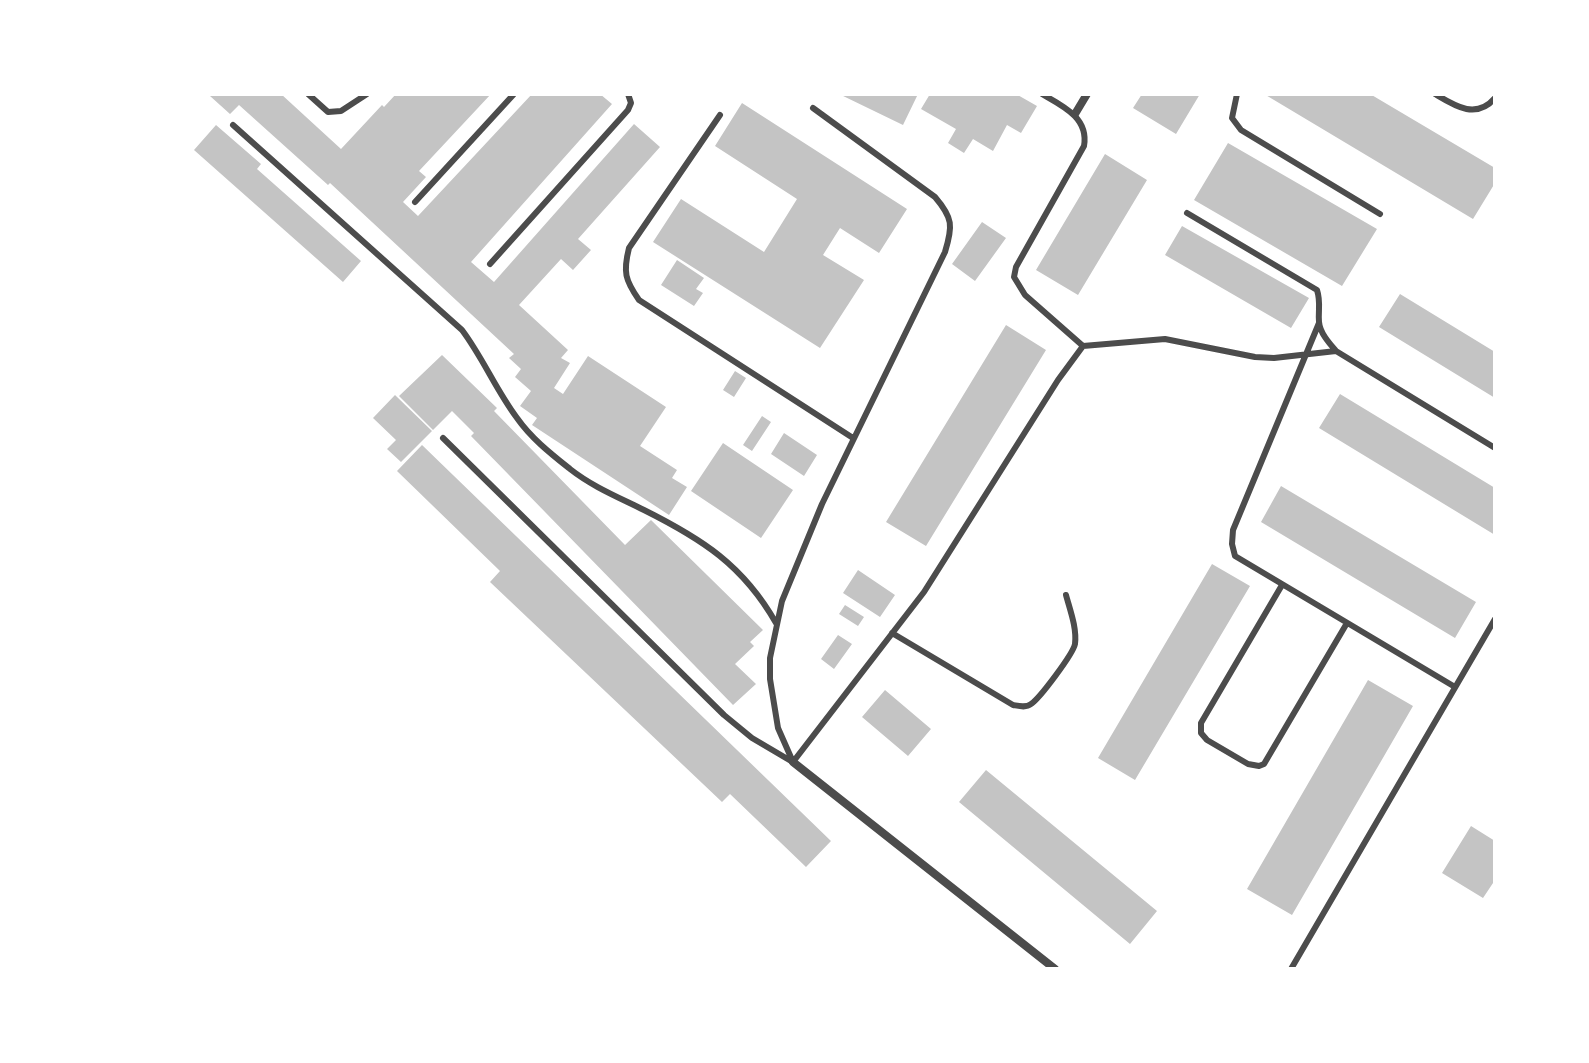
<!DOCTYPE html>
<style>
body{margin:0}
#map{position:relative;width:1589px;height:1063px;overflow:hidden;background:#fff;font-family:Inter,sans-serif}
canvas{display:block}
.frame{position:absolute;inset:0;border:96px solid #fff;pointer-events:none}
</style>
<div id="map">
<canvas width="1589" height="1063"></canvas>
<div class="frame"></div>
</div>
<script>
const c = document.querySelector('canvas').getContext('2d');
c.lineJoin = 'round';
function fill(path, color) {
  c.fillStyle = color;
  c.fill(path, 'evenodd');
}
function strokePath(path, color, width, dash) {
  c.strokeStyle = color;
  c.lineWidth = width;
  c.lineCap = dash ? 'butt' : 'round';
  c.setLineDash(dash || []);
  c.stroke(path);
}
fill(new Path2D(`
 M212 94H281L341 149 382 105 384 107 396 94H491L419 171 426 177 403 202 418 216 532 94H600L612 104 471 262 494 282 634 124 660 147 578 239 591 250 573 270 561 259 519 305 568 350 561 358 570 363 554 388 563 394 588 356 666 407 640 446 677 470 672 478 687 487 669 515 532 425 537 418 520 406 531 391 515 377 521 369 509 358 514 354 330 183 328 185 239 105 230 114 210 96Z
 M839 94H918L903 125Z
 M930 94H1016L1037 106 1021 133 1007 125 993 151 973 139 964 153 948 143 956 129 921 109Z
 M1142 94H1200L1176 134 1133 108Z
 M1264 94H1370L1495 168V183L1473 219Z
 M742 103 907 209 879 253 840 228 823 255 864 280 820 348 653 242 681 199 764 252 797 199 715 146Z
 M216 125 261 164 257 169 361 261 343 282 194 150Z
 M1228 143 1377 229 1342 286 1194 200Z
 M1105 154 1147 180 1078 295 1036 270Z
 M982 222 1006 238 975 281 952 264Z
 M1182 226 1309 298 1291 328 1165 255Z
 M677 260 704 278 696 289 703 293 694 306 661 285Z
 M1400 294 1495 352V398L1379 327Z
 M1006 325 1046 350 926 546 886 522Z
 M442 355 497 408 494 411 625 545 651 520 763 630 750 642 754 646 735 664 756 684 733 705 471 436 474 433 452 411 433 430 399 396Z
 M735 371 746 378 734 397 723 390Z
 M1340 394 1495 488V535L1319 428Z
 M395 395 432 431 401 462 387 449 396 440 373 418Z
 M762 416 771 422 752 451 743 445Z
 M784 433 817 455 804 476 771 454Z
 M723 443 793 490 761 538 691 491Z
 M422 445 831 841 806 867 730 794 722 802 490 582 500 571 397 471Z
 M1281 486 1476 602 1455 638 1261 522Z
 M1212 564 1250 586 1135 780 1098 758Z
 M858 570 895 595 880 617 843 593Z
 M845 605 864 617 858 626 839 614Z
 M838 635 852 644 834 669 821 659Z
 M1368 680 1413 706 1292 915 1247 889Z
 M885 690 931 729 908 756 862 717Z
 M986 770 1157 911 1130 944 959 802Z
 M1471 826 1495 841V880L1483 898 1442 873Z`), '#c4c4c4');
strokePath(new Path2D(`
 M308 94 328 112 341 111 367 94
 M1042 94C1063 106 1089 118 1084 146L1016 267 1014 277 1025 295 1083 346
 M1237 94 1232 118 1241 130 1380 214
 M1435 94C1455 106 1476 120 1495 98
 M720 115 629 248C623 272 625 280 639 300L853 438
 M233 125 462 330C483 358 496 390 517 418 531 438 550 453 570 469 593 487 618 497 644 510 702 539 743 565 776 623
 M415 202 514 94
 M1187 213 1317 290C1321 302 1318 310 1319 322 1320 333 1329 343 1336 351
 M490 264 628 110 631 103 628 94
 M1319 323 1233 530 1232 544 1235 556 1455 687
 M443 438 724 715 752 738 791 761
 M1282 585 1201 723V733L1207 740 1248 764 1259 766 1264 764 1347 623
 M892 633 1013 705C1019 706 1026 708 1031 704 1040 698 1073 654 1075 644 1077 628 1070 610 1066 595
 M793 762 924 592 1058 380 1083 346 1165 339 1255 357 1274 358 1336 351 1495 448
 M793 762 778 728 770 679V658L782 601 822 504 945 252C953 226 953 218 935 197L813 108
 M1291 969 1495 619`), '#4c4c4c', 6);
strokePath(new Path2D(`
 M1075 114 1087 94
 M793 762 1055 969`), '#4c4c4c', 8);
</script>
